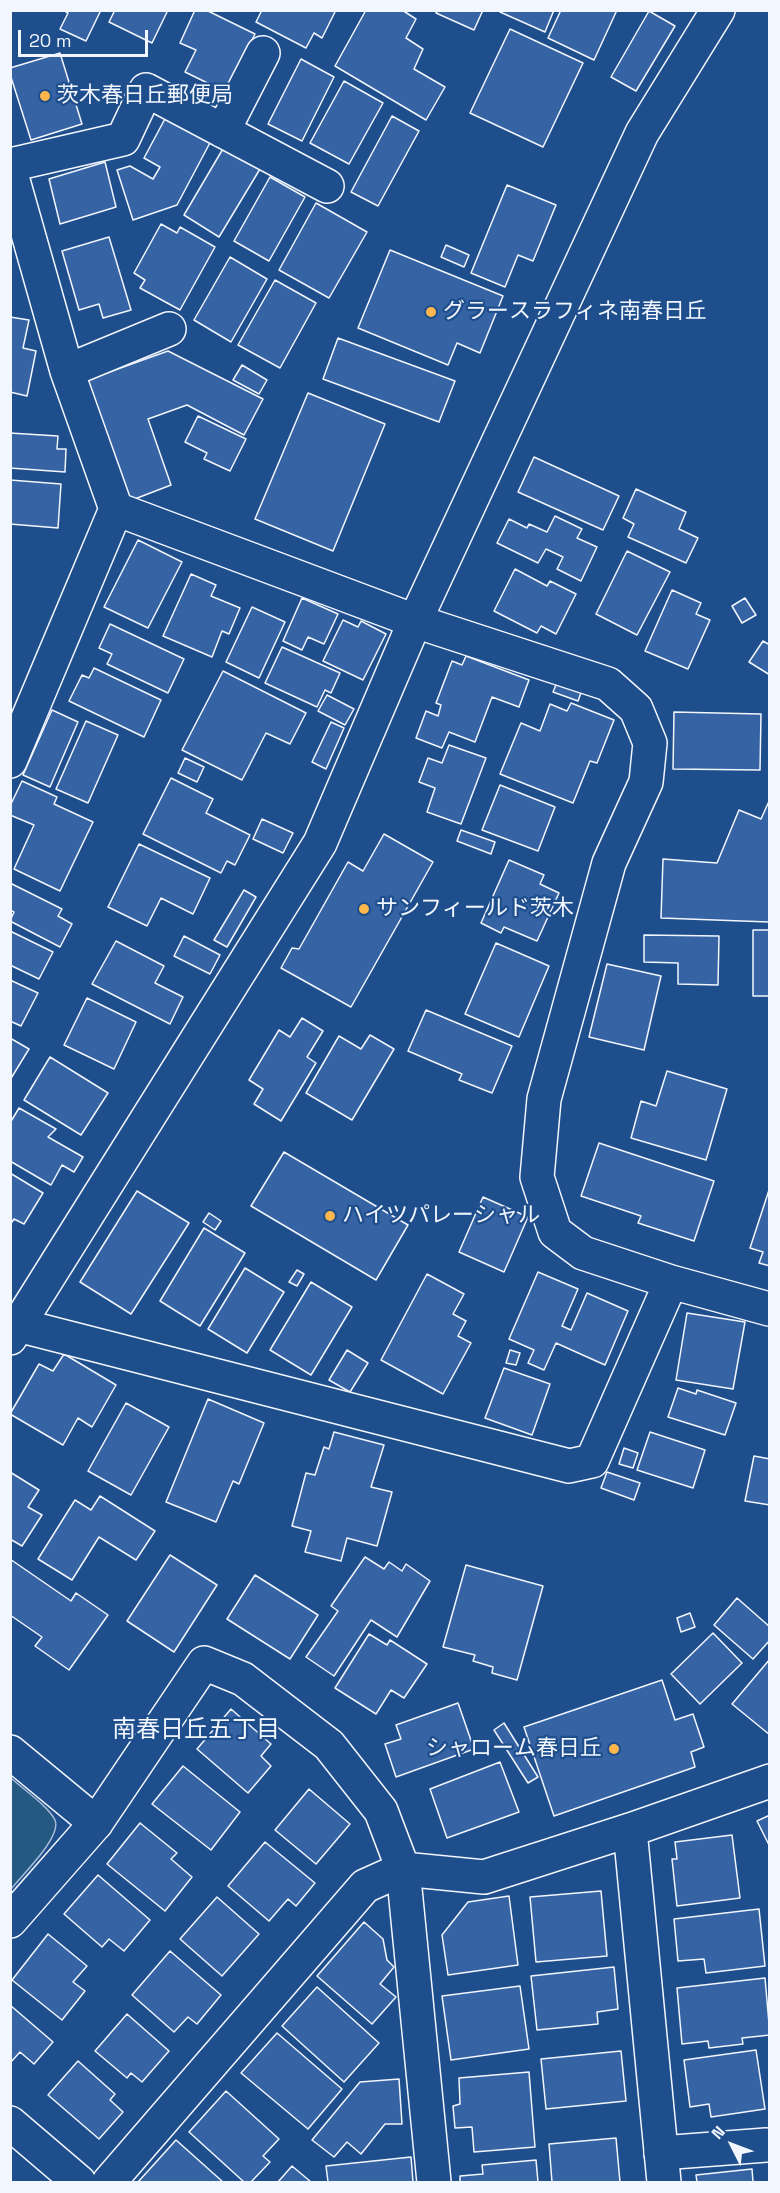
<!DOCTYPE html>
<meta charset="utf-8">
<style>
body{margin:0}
#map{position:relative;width:780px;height:2193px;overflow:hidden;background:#1f4e8c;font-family:"Space Grotesk",sans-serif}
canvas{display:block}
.frame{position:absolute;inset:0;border:12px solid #f2f6ff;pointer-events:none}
.north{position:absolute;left:702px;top:2115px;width:60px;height:60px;-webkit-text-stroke:4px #1f4e8c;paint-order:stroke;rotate:312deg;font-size:16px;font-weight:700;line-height:24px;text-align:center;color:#f2f6ff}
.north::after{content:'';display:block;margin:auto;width:21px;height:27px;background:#f2f6ff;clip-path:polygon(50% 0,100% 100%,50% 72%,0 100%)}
.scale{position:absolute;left:18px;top:30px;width:130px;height:27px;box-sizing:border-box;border:3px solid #f2f6ff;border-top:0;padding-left:8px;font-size:18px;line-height:21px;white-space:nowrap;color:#f2f6ff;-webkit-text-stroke:4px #1f4e8c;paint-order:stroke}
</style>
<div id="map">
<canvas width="780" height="2193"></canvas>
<div class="frame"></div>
<div class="north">N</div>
<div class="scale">20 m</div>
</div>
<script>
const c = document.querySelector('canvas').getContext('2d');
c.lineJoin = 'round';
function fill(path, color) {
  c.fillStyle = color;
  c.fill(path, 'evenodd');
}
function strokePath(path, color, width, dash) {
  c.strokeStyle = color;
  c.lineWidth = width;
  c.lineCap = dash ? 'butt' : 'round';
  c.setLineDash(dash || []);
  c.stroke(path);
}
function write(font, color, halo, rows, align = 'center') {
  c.font = font + ' "Space Grotesk","Noto Sans JP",sans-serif';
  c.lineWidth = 4.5;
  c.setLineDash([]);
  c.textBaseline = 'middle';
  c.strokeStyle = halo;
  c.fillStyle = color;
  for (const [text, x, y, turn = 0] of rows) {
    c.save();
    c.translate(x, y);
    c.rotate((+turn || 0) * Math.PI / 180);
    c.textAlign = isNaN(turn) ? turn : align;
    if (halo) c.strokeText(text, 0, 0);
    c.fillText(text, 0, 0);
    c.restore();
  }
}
const green = new Path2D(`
 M11 1778C23 1789 48 1806 55 1820 62 1837 22 1875 11 1889Z`);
fill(green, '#245a82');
strokePath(green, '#a8bbd7', 1.5);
const building = new Path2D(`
 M63 10H101L86 41 60 29 68 13Z
 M115 10H168L152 43 109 22Z
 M195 10H206L255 34 226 92 185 72 196 50 180 43Z
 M262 10H336L322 38 314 33 306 48 256 22Z
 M366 10H402L416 19 406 38 423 49 414 69 445 87 426 120 335 66Z
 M438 10H483L474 30 436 13Z
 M501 10H554L545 32 500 12Z
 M561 10H617L594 60 548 38Z
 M649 11 675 26 636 91 611 77Z
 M510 29 583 63 543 147 470 113Z
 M60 53 82 124 31 140 10 74V68Z
 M301 59 334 77 302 141 268 124Z
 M344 81 383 103 349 164 310 143Z
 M167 115 212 139 177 205 133 220 117 170 130 166 153 179 160 167 144 158Z
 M392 116 419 131 378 206 351 192Z
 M224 147 260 169 219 237 184 215Z
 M105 162 116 207 60 224 49 179Z
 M270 177 305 197 269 261 234 241Z
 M507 185 556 205 533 261 518 255 505 287 471 273Z
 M316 203 367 232 329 298 279 270Z
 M161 224 177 233 180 227 215 247 180 310 140 288 145 280 134 273Z
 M109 237 131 310 103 318 99 304 79 310 62 251Z
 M446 245 469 255 464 267 441 257Z
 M390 250 503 296 480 353 457 343 448 365 358 328Z
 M230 257 267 279 231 342 194 320Z
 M275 280 316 303 280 368 238 345Z
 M10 317 29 320 23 348 36 351 27 396 10 392Z
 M338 338 455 381 439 422 323 379Z
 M168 351 263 399 244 435 187 405 148 419 171 485 127 502 84 381Z
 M242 365 267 380 259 394 233 380Z
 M308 393 385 424 333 551 255 519Z
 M198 416 246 439 230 471 204 459 207 453 185 442Z
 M10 433 58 436 57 449H66L65 472 10 468Z
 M534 457 619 496 603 530 518 492Z
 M10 480 61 484 58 528 10 524Z
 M636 489 686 512 679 529 698 538 686 563 628 537 634 524 623 518Z
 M555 516 582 529 577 538 597 547 581 581 557 569 563 557 546 549 538 563 497 543 509 519 527 528 529 524 547 532Z
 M138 540 182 562 148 628 104 607Z
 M627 551 670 572 637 635 596 614Z
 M515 569 547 586 550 581 576 594 556 634 541 626 537 633 494 611Z
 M191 574 216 585 211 596 240 608 229 634 222 631 212 657 163 636Z
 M672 590 701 603 696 614 710 620 688 669 645 651Z
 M302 598 338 614 324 644 308 637 302 650 283 641Z
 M745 598 756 615 742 623 732 606Z
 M252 607 285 622 259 678 226 662Z
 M343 620 358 627 361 621 386 634 363 680 323 661Z
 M110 624 184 659 168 693 107 664 112 654 99 648Z
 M763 641 770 645V675L749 662Z
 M282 647 340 673 331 693 325 690 317 707 265 683Z
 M466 656 529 680 519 707 492 697 475 742 449 732 442 748 416 738 426 711 438 716 441 705 436 703 452 661 462 665Z
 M94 668 161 700 144 737 69 701 82 675 89 678Z
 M223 671 306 713 290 744 266 733 242 780 182 750Z
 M558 680 582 690 578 701 553 692Z
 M327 695 354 709 345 725 318 711Z
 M571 703 614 720 597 763 590 761 573 803 500 774 521 723 540 731 550 704 567 711Z
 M52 710 78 722 50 787 23 775Z
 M674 712 761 714 760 770 673 769Z
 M86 721 118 735 88 803 56 789Z
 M331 722 344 728 326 769 312 762Z
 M449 745 486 758 461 824 427 812 435 788 419 782 428 758 442 763Z
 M185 758 204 767 197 782 178 773Z
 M171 778 213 799 206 813 250 835 235 865 227 861 221 873 143 834Z
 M22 781 57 797 54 804 93 822 60 891 14 869 34 825 10 815V806Z
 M500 785 555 807 538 851 482 830Z
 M770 799 769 922 661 918 663 859 717 863 739 810 761 819Z
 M262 819 293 833 283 853 253 839Z
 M461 830 495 842 491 854 457 841Z
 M384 834 433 862 351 1007 281 968 292 948 299 949 348 862 363 871Z
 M139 844 210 878 193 914 161 898 147 926 108 907Z
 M509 860 544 875 540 884 559 893 537 941 504 927 501 933 481 923Z
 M10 883 62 909 58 916 72 924 60 947 10 921 14 912 10 910Z
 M244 890 256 897 227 947 214 940Z
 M753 930H770V996H753Z
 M10 931 53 952 39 979 10 965Z
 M644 935 719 936 718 985 678 984V963L644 962Z
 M184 936 220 955 210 974 174 956Z
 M116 941 164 966 155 983 183 997 170 1024 92 984Z
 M496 943 549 966 519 1037 465 1014Z
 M607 964 661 976 644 1050 589 1037Z
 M10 980 38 993 21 1026 10 1021Z
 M87 998 136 1022 114 1069 64 1045Z
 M426 1010 512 1046 492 1093 459 1080 462 1074 408 1051Z
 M302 1018 323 1031 307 1057 316 1063 281 1121 254 1104 263 1089 249 1080 279 1030 290 1037Z
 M370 1035 394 1049 352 1120 306 1093 339 1036 361 1049Z
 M10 1038 29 1049 10 1080Z
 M50 1057 108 1093 81 1135 24 1100Z
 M667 1071 727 1089 706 1160 631 1138 641 1101 656 1106Z
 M19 1108 56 1129 48 1137 83 1157 74 1172 62 1165 51 1185 10 1161V1123Z
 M599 1143 714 1181 694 1241 638 1223 641 1216 581 1196Z
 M284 1152 408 1225 376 1280 251 1206Z
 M10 1173 43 1193 24 1224 14 1219 10 1225Z
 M770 1187V1266L759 1263 763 1252 750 1248Z
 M137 1191 189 1223 131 1314 80 1282Z
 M483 1197 528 1217 504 1272 459 1252Z
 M209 1213 221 1221 215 1230 203 1222Z
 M204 1228 245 1253 200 1326 160 1301Z
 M245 1268 284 1292 247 1353 208 1329Z
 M297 1270 304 1274 297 1286 289 1282Z
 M538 1272 578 1289 562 1326 571 1330 587 1293 628 1311 605 1365 556 1343 544 1370 528 1363 534 1350 509 1339Z
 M427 1274 464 1294 453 1314 466 1321 458 1336 471 1343 443 1394 381 1360Z
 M311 1282 352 1307 311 1375 270 1350Z
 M687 1313 745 1322 733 1389 676 1380Z
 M347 1350 368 1363 350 1392 329 1380Z
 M510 1350 520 1353 516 1365 506 1363Z
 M64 1354 116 1385 92 1427 78 1418 63 1445 10 1414 39 1364 53 1371Z
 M504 1368 550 1384 532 1435 485 1418Z
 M678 1388 696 1394 697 1390 736 1403 725 1435 668 1417Z
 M208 1399 264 1423 239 1484 233 1481 216 1522 166 1502Z
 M126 1403 169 1427 131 1495 88 1471Z
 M334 1432 384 1445 371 1487 392 1492 377 1546 347 1538 341 1561 305 1552 311 1531 292 1526 306 1473 315 1475 324 1447 329 1449Z
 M650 1432 705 1450 693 1488 637 1470Z
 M624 1448 638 1453 633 1468 619 1464Z
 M754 1456 770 1459V1505L745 1501Z
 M10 1472 39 1490 28 1507 42 1515 22 1546 10 1539Z
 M607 1472 640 1483 634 1500 601 1488Z
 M100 1496 155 1531 136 1560 99 1537 72 1580 38 1559 75 1500 91 1510Z
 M170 1555 217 1585 174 1652 127 1621Z
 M365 1557 384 1569 389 1562 402 1571 406 1564 430 1581 397 1637 371 1620 334 1676 306 1657 338 1611 331 1606Z
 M10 1559 71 1601 76 1593 108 1615 69 1670 35 1646 42 1637 10 1615Z
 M466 1565 543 1586 517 1680 492 1673 493 1667 473 1661 475 1655 443 1647Z
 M255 1575 318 1615 290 1659 227 1619Z
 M737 1598 770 1627V1640L753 1659 714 1625Z
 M690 1613 695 1627 681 1632 677 1618Z
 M713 1633 742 1663 700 1704 671 1674Z
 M369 1634 387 1645 390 1640 427 1664 404 1698 391 1690 376 1714 335 1688Z
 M770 1659V1735L732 1704Z
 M662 1680 675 1720 693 1714 704 1747 691 1752 695 1767 554 1816 524 1727Z
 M458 1703 474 1749 396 1777 385 1744 401 1739 396 1725Z
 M231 1709 271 1744 261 1756 271 1766 248 1793 197 1749Z
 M504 1723 538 1777 528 1783 494 1730Z
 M500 1762 519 1812 447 1838 430 1789Z
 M183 1766 240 1812 211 1850 152 1804Z
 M309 1789 350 1824 316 1864 275 1830Z
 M770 1815V1847L757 1821Z
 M140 1823 177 1853 171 1859 192 1877 165 1911 107 1864Z
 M732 1835 740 1898 677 1906 672 1859H677L675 1842Z
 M265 1842 315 1883 296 1906 288 1899 269 1921 228 1886Z
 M98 1875 150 1920 124 1951 109 1939 102 1947 64 1914Z
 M601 1891 607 1956 536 1962 530 1897Z
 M509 1896 518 1965 448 1975 442 1935 468 1902Z
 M217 1897 259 1934 222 1976 180 1939Z
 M759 1909 765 1966 706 1973 704 1959 678 1961 674 1919Z
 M364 1922 383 1939 387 1960 394 1967 380 1984 396 1997 372 2024 317 1976Z
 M48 1934 87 1966 73 1982 85 1991 62 2020 12 1980Z
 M170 1951 221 1995 197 2024 188 2017 174 2032 132 1995Z
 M614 1967 618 2009 597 2012 598 2024 537 2030 531 1976Z
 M765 1978 770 2035 742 2038 743 2044 709 2048 708 2041 682 2044 677 1988Z
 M520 1986 529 2049 451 2060 442 1996Z
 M317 1987 379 2043 344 2082 282 2026Z
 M10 2005 53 2042 34 2064 20 2052 10 2063Z
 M127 2014 169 2051 142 2082 131 2073 127 2078 95 2051Z
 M277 2033 342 2089 308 2129 241 2073Z
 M756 2050 765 2109 711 2117 709 2104 690 2107 684 2060Z
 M621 2051 626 2101 546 2109 541 2059Z
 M78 2061 115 2094 110 2100 123 2112 99 2139 48 2095Z
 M529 2072 535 2147 474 2152 472 2127 455 2128 453 2106 460 2104 459 2078Z
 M399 2079 402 2124H385L361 2154 347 2142 334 2157 312 2140 360 2082Z
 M226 2091 279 2139 263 2156 270 2162 251 2182H244L189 2132Z
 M616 2138 620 2182H552L549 2144Z
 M176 2140 223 2182H138Z
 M411 2157 413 2182H328L326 2166Z
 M536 2160 538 2182H460V2176L483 2174 482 2165Z
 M292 2166 311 2182H278Z
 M752 2169 753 2182H697L696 2175Z`);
fill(building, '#3563a3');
strokePath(building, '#f2f6ff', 1.5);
const street = new Path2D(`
 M223 131 263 53
 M10 165 123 139 146 90 327 186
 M10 170 67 371 116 509 10 761
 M67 371 169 329
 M116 509 415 621 608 684 636 709 650 743 646 782 609 863 544 1099 537 1177 555 1232 583 1253 671 1282 769 1309
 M18 1325 569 1466 592 1461 671 1282
 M10 1338 320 843 415 621 642 133 718 10
 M10 1752 96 1823
 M661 2153 766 2145
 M109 2182 365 1886 403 1869 434 2182`);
const secondary = new Path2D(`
 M630 1830 664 2182
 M10 1921 96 1823 204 1663 243 1679 329 1745 381 1811 403 1869 484 1877 630 1830 770 1781
 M10 2123 79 2182`);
strokePath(street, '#f2f6ff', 36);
strokePath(secondary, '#f2f6ff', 36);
strokePath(street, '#1f4e8c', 33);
strokePath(secondary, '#1f4e8c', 33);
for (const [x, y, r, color] of [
 [45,96,6,"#ffb74d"],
 [431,312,6,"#ffb74d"],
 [364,909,6,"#ffb74d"],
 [330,1216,6,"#ffb74d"],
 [614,1749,6,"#ffb74d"]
]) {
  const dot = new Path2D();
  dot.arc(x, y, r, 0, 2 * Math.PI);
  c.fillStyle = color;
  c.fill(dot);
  strokePath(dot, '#1f4e8c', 2);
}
write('22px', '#f2f6ff', '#1f4e8c', [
 ["茨木春日丘郵便局",57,96],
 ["グラースラフィネ南春日丘",443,312],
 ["サンフィールド茨木",376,909],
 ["ハイツパレーシャル",342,1216],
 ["シャローム春日丘",602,1749,"right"]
], 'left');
write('24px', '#f2f6ff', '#1f4e8c', [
 ["南春日丘五丁目",196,1730]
]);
</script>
